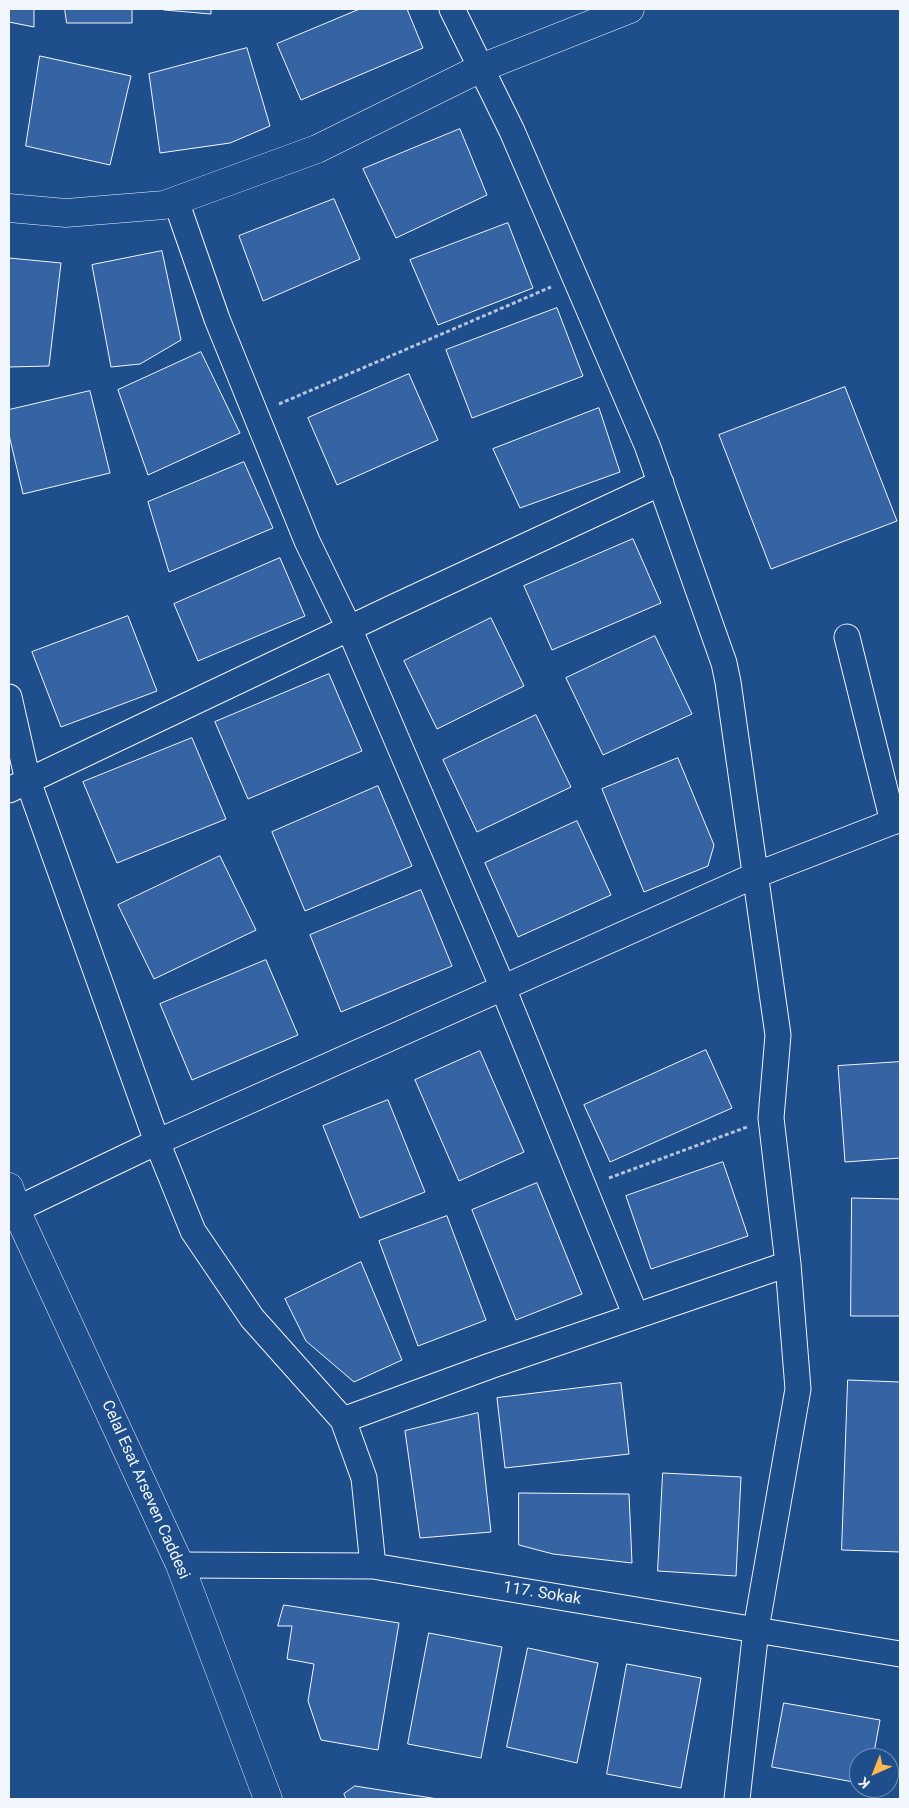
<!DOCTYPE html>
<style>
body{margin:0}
#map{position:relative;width:909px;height:1808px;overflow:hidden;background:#1f4e8c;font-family:Roboto,sans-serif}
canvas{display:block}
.frame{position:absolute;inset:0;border:10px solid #f2f6ff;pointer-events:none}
.north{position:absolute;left:849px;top:1748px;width:50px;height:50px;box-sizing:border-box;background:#1f4e8c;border:1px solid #7391ba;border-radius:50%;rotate:224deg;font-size:14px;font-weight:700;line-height:20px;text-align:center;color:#f2f6ff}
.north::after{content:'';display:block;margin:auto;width:18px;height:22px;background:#ffb74d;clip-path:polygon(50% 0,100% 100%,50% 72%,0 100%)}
</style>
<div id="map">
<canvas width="909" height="1808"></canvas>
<div class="frame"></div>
<div class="north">K</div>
</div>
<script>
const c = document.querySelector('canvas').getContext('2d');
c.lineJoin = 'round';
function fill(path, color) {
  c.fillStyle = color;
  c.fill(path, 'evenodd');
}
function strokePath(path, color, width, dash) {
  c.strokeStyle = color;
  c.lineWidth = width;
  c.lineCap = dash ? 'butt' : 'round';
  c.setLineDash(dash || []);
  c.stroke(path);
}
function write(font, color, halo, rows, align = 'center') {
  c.font = font + ' Roboto,sans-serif';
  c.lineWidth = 4;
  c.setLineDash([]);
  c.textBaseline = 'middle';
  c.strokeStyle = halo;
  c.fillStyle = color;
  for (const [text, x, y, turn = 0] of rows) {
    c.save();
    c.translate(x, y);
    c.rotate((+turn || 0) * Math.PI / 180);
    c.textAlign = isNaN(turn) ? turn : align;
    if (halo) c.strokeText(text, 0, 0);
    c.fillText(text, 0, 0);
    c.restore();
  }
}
const building = new Path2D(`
 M9 9H34V27L9 22Z
 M65 9H132V23H67Z
 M164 9H211V14L164 10Z
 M360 9H407L423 48 301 100 277 44Z
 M247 48 270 126 230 143 160 153 149 74Z
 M40 56 131 76 110 165 26 146Z
 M460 129 487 195 396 238 363 169Z
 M334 199 360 259 263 301 239 236Z
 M508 223 533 288 438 325 410 260Z
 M162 251 181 340 140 364 111 367 92 265Z
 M9 258 61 263 49 366 9 367Z
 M557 308 583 376 472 418 446 350Z
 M201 352 240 433 148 475 118 390Z
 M409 374 438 440 337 485 308 418Z
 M845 387 897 521 771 569 719 435Z
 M90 391 110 473 23 494 9 435V410Z
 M599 408 620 472 520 508 493 449Z
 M244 462 273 528 169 572 148 502Z
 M633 539 661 603 552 650 524 586Z
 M280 558 305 616 198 661 174 604Z
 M128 616 157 691 61 727 32 652Z
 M491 618 524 686 437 729 404 661Z
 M655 636 692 714 603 755 566 678Z
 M329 674 362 751 248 799 215 722Z
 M536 715 571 787 477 832 443 760Z
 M192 738 226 819 117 863 83 782Z
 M678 758 714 845 708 866 644 892 602 789Z
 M378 786 412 866 305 911 272 832Z
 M577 821 611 895 518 937 485 863Z
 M220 856 256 930 154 979 118 905Z
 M421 890 452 966 341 1012 310 935Z
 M266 960 298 1035 192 1080 160 1004Z
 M706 1050 732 1108 610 1162 584 1105Z
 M480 1051 524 1152 459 1181 415 1080Z
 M900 1062V1158L845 1162 838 1066Z
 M388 1100 425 1192 360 1218 323 1126Z
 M723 1162 748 1236 651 1269 626 1196Z
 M537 1183 582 1294 516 1320 472 1210Z
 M852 1198 900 1199V1316H851Z
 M447 1216 486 1320 418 1346 379 1241Z
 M361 1262 402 1360 354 1382 306 1341 285 1299Z
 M848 1380 900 1382V1552L842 1550Z
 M621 1383 629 1454 505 1468 497 1398Z
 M478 1413 491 1532 420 1538 405 1431Z
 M663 1473 741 1477 736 1576 658 1571Z
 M519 1493 629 1494 632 1563 553 1554 519 1545Z
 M284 1605 399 1623 378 1750 321 1740 308 1701 314 1664 287 1659 292 1626H278Z
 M429 1633 502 1647 481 1758 408 1744Z
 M528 1648 598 1663 577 1763 507 1747Z
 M627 1664 701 1678 681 1788 607 1774Z
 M784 1703 880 1720 873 1758H859V1783L772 1767Z
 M355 1786 438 1799H346L344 1794Z`);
fill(building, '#3563a3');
strokePath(building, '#f2f6ff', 1);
const minor = new Path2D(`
 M452 9 512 131 647 445 724 663 728 682 778 1035 771 1118 788 1264 798 1389 756 1629 737 1799
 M176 201 217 319 307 541 349 628 503 988 636 1316
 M847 637 893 822
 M9 697 28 781 157 1142 756 875 900 819
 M9 790 394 607 661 483
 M17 1209 157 1142 193 1231 252 1318 343 1420 490 1366 788 1264
 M343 1420 364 1478 373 1566
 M180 1565 373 1566 900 1654`);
const tertiary = new Path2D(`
 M9 208 66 213 164 205 317 149 481 68 630 9`);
const secondary = new Path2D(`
 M9 1187 21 1221 180 1565 268 1799`);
strokePath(minor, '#f2f6ff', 27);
strokePath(tertiary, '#f2f6ff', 29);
strokePath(secondary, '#f2f6ff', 29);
strokePath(new Path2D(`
 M279 404 551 287
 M609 1178 747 1127`), '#b3c4dc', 3, [4, 2.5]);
strokePath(minor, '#1f4e8c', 25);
strokePath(tertiary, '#1f4e8c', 28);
strokePath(secondary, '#1f4e8c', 28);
write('16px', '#f2f6ff', '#1f4e8c', [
 ["Celal Esat Arseven Caddesi",145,1490,66],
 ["117. Sokak",542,1594,9]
]);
</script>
